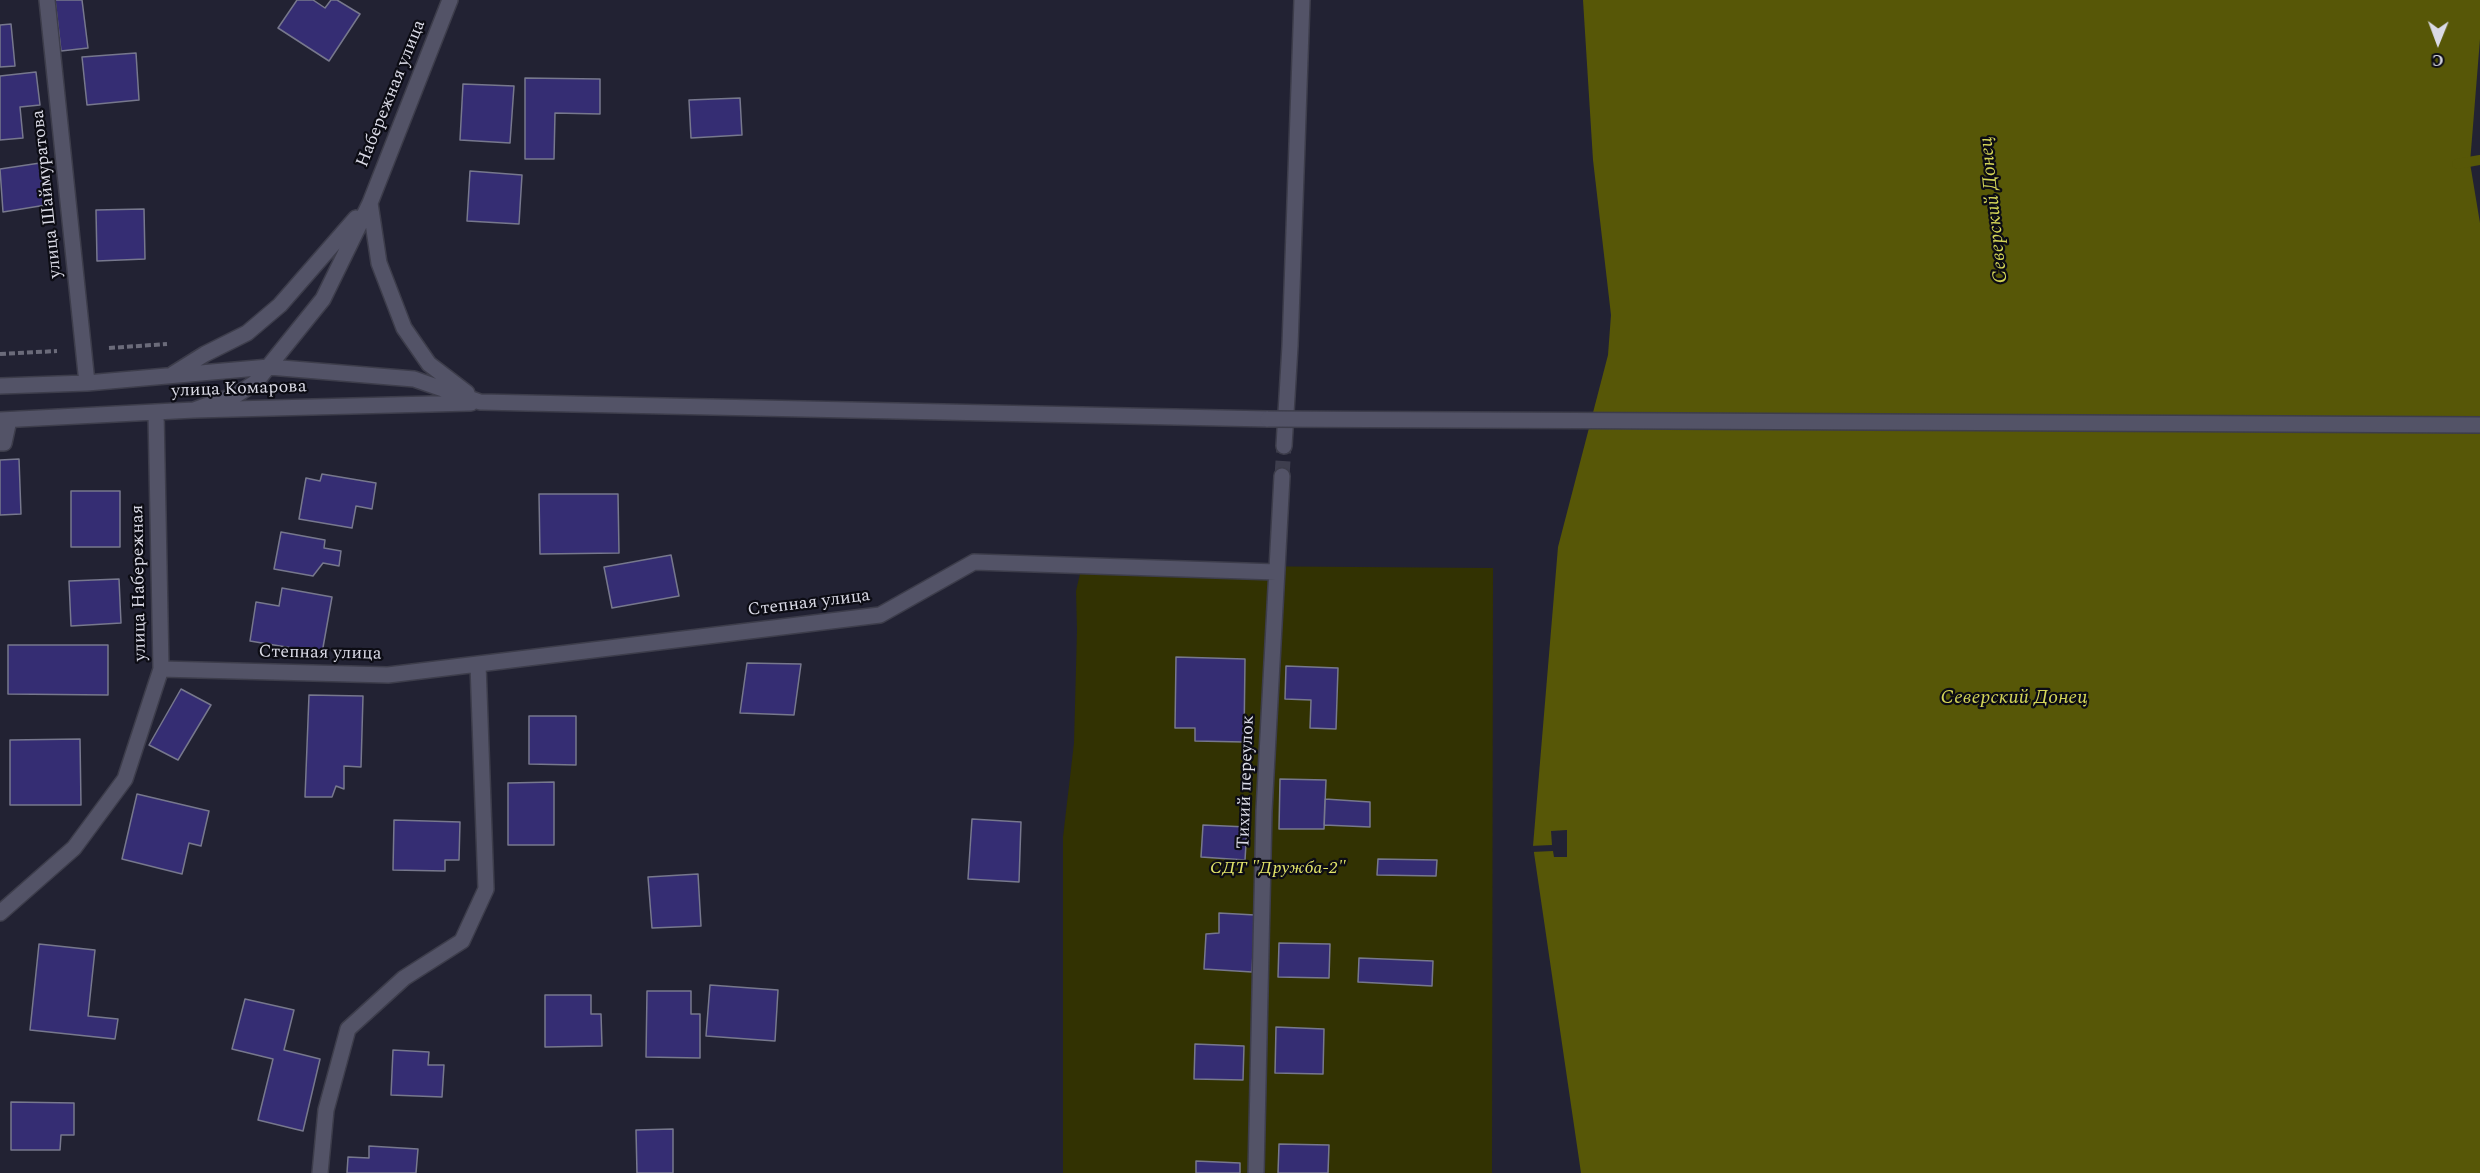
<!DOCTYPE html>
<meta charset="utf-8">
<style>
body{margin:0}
#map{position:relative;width:2480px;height:1173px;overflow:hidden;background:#223;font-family:Spectral,serif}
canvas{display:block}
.north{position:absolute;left:2408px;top:12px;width:60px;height:60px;-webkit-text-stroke:4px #0c0c14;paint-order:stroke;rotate:181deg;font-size:16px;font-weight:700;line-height:24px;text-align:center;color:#dadae6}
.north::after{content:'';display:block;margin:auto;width:21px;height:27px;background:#dadae6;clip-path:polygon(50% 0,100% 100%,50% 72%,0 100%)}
</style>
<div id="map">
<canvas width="2480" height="1173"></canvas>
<div class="north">С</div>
</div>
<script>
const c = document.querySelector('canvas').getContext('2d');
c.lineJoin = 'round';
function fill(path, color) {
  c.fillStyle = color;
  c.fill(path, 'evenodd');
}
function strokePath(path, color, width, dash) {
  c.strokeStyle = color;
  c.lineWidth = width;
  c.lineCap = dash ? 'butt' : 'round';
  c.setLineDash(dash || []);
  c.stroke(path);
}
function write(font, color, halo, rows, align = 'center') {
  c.font = font + ' Spectral,serif';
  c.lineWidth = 4.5;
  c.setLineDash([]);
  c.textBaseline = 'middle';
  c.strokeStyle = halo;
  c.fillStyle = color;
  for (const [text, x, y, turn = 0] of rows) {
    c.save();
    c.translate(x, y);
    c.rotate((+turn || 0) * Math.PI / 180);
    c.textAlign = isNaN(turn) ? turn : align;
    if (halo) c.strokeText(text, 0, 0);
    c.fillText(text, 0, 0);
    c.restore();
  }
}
fill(new Path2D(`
 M1082 565 1493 568 1492 1173H1063V837L1074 743 1077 630 1076 591Z`), '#323202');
fill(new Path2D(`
 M1583 0H2480V39L2470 163 2480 223V1173H1581L1533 846 1558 547 1608 355 1611 315 1593 160Z`), '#575707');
fill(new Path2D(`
 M1567 830V857H1554L1553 851 1531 852 1530 846 1552 845 1551 831Z`), '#223');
strokePath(new Path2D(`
 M2457 164 2480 160`), '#575707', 10);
const building = new Path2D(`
 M55 0H82L88 48 61 51Z
 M297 0H313L325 8 331 0H337L360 14 329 61 278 28Z
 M11 24 15 66 0 67V25Z
 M136 53 139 100 87 105 82 57Z
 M36 72 40 105 20 107 23 138 0 140V76Z
 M525 78 600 79V114L555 113 554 159H525Z
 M463 84 514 86 510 143 460 140Z
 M740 98 742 135 691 138 689 100Z
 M40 163 46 205 3 212 0 169Z
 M470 171 522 175 519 224 467 221Z
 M144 209 145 259 97 261 96 210Z
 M19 459 21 514 0 515V460Z
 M322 474 376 483 372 509 356 506 352 528 299 519 306 478 320 481Z
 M71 491H120V547H71Z
 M539 494H618L619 553 540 554Z
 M281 532 325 540 324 548 341 551 339 566 323 563 313 576 274 569Z
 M671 555 679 596 612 608 604 567Z
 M119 579 121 623 71 626 69 581Z
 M282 588 332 597 322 653 250 641 256 602 279 606Z
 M8 645H108V695L8 694Z
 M1176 657 1245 659 1244 742 1195 741V728H1175Z
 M747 663 801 664 794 715 740 713Z
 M1286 666 1338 668 1336 729 1310 728 1311 700 1285 699Z
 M181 689 211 705 178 760 149 745Z
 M309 695 363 696 361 767 344 766V789L336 786 332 797H305Z
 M529 716H576V765L529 764Z
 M80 739 81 805H10V740Z
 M1280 779 1326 780 1324 829H1279Z
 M554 782V845H508V783Z
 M137 794 209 811 201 846 189 843 182 874 122 859Z
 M1325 799 1370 802V827L1324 825Z
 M972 819 1021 822 1019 882 968 879Z
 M394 820 460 822 459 860H445V871L393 870Z
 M1203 825 1247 827 1245 860 1201 857Z
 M1378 859 1437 860 1436 876 1377 875Z
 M698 874 701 926 652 928 648 877Z
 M1219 913 1255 915 1252 972 1204 969 1206 934 1219 933Z
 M1279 943 1330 944 1329 978 1278 977Z
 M39 944 95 950 88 1016 118 1019 115 1039 30 1030Z
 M1359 958 1433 961 1432 986 1358 982Z
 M710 985 778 990 775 1041 706 1036Z
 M647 991H691V1014H700V1058L646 1057Z
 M545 995H591V1014H601L602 1046 545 1047Z
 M245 999 294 1010 284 1050 320 1059 303 1131 258 1120 273 1059 232 1049Z
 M1276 1027 1324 1029 1323 1074 1275 1073Z
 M1195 1044 1244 1046 1243 1080 1194 1079Z
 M393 1050 429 1052 428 1065H444L442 1097 391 1095Z
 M11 1102 74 1103V1135H61L60 1150H11Z
 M673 1129V1173H637L636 1130Z
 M1279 1144 1329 1145 1328 1173H1278Z
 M369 1146 418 1149 416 1173H347L348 1157 369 1158Z
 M1196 1161 1240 1163V1173H1196Z`);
fill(building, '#352d73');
strokePath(building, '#77788d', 1.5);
strokePath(new Path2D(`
 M1282 476 1284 446`), '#3e3e4e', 15, [15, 8]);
const minor = new Path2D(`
 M47 0 87 383
 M370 203 379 263 404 328 429 364 467 393
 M173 374 205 354 247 333 280 305 356 218
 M0 386 87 383 269 367 414 379 480 402 1268 419
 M194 410 238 394 256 382 323 299 370 203 450 0
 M0 420 194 410 471 403
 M0 443H4L9 420
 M1284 446 1290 346 1302 0
 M161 669 388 675 880 615 974 562 1276 572
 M0 913 74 848 125 779 161 669 156 412
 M320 1173 326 1110 348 1029 404 978 462 941 486 889 478 664
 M1256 1173 1264 811 1282 476`);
strokePath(minor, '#3d3d4b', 18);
strokePath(new Path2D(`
 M109 348 167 344
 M0 354 57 351`), '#6b6b7a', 4, [6, 3]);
strokePath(minor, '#535367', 15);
const minorBridge = new Path2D(`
 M1268 419 2480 425`);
strokePath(minorBridge, '#3d3d4b', 18, []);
strokePath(minorBridge, '#535367', 15);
write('18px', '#dadae6', '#0c0c14', [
 ["Набережная улица",392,94,-68],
 ["улица Шаймуратова",48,194,-96],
 ["улица Комарова",239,390,-2],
 ["улица Набережная",140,583,-91],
 ["Степная улица",809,604,-7],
 ["Степная улица",320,654,1],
 ["Тихий переулок",1247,782,-88]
]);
write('italic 18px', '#e4e66a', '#0c0c14', [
 ["СДТ \"Дружба-2\"",1278,869]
]);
write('italic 20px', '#d4d558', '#0c0c14', [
 ["Северский Донец",1995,210,-96],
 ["Северский Донец",2014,699]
]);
</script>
